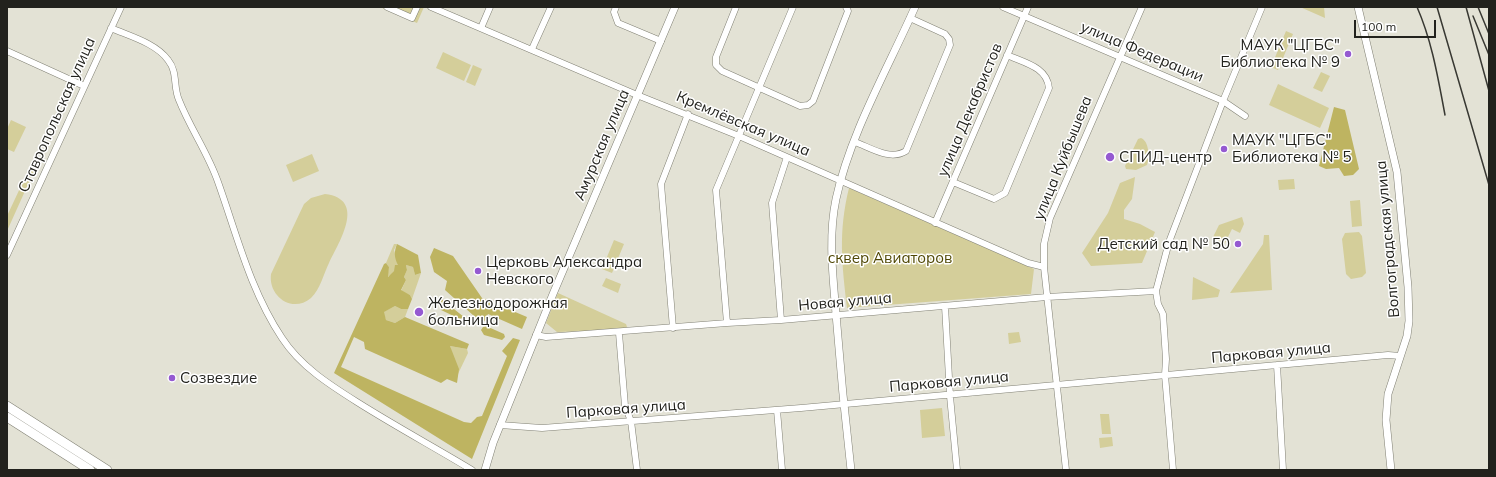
<!DOCTYPE html>
<meta charset="utf-8">
<style>
body{margin:0}
#map{position:relative;width:1496px;height:477px;overflow:hidden;background:#e3e2d5;font-family:Mulish,sans-serif}
canvas{display:block}
.frame{position:absolute;inset:0;border:8px solid #22221d;pointer-events:none}
.scale{position:absolute;left:1354px;top:20px;width:82px;height:18px;box-sizing:border-box;border:2px solid #22221d;border-top:0;padding-left:5px;font-size:12px;line-height:14px;white-space:nowrap;color:#22221d;-webkit-text-stroke:3px #fff;paint-order:stroke}
</style>
<div id="map">
<canvas width="1496" height="477"></canvas>
<div class="frame"></div>
<div class="scale">100 m</div>
</div>
<script>
const c = document.querySelector('canvas').getContext('2d');
c.lineJoin = 'round';
function fill(path, color) {
  c.fillStyle = color;
  c.fill(path, 'evenodd');
}
function strokePath(path, color, width, dash) {
  c.strokeStyle = color;
  c.lineWidth = width;
  c.lineCap = dash ? 'butt' : 'round';
  c.setLineDash(dash || []);
  c.stroke(path);
}
function write(font, color, halo, rows, align = 'center') {
  c.font = font + ' Mulish,sans-serif';
  c.lineWidth = 3;
  c.setLineDash([]);
  c.textBaseline = 'middle';
  c.strokeStyle = halo;
  c.fillStyle = color;
  for (const [text, x, y, turn = 0] of rows) {
    c.save();
    c.translate(x, y);
    c.rotate((+turn || 0) * Math.PI / 180);
    c.textAlign = isNaN(turn) ? turn : align;
    if (halo) c.strokeText(text, 0, 0);
    c.fillText(text, 0, 0);
    c.restore();
  }
}
fill(new Path2D(`
 M380 7H424L417 23Z
 M1300 7H1324L1325 18Z
 M1286 31 1293 34 1278 70 1271 67Z
 M443 52 471 65 464 81 436 68Z
 M473 65 482 69 475 86 466 82Z
 M1321 72 1330 76 1322 92 1313 88Z
 M1278 84 1329 108 1320 128 1269 105Z
 M11 120 26 127 14 152 7 149V129Z
 M1141 138C1149 141 1150 157 1147 165L1136 170 1126 169 1125 166 1138 139Z
 M312 154 319 171 293 182 286 165Z
 M29 169 34 171 7 231V216Z
 M1135 177 1132 199 1124 210V219L1140 224 1155 232 1142 263 1091 266 1082 253 1108 213 1120 183Z
 M1294 179 1295 189 1279 190 1278 180Z
 M849 188 1034 269 1031 294 847 308C842 264 838 232 849 188Z
 M325 194C367 199 339 242 329 263 324 273 320 290 311 298 292 314 268 296 271 274L304 204 311 198Z
 M1360 200 1362 226 1352 227 1350 201Z
 M1242 217 1244 224 1240 233 1232 229 1224 245 1212 239 1219 225Z
 M1359 232 1362 236 1366 273 1362 277 1351 279 1346 274 1342 239 1345 233Z
 M1264 235H1269L1272 290 1230 293 1263 244Z
 M614 240 624 244 612 273 602 269Z
 M394 244H397L394 250 399 265 391 275 387 277 389 267 386 263Z
 M406 265 413 267 415 275 421 273 412 299 410 295 401 291 406 280 404 277 407 270Z
 M1193 277 1220 290 1218 297 1192 300Z
 M606 278 621 284 618 293 602 286Z
 M558 293 626 324 628 330 557 332 546 323Z
 M395 306 401 309H408L405 317 395 323 386 320 383 312Z
 M1019 332 1021 342 1009 344 1008 333Z
 M450 346 467 349 468 353 457 376Z
 M942 408 945 436 922 438 920 410Z
 M1100 414H1109L1111 434H1102Z
 M1112 437 1113 446 1100 448 1099 438Z`), '#d4ce9a');
fill(new Path2D(`
 M1334 107 1345 110 1359 169 1353 175 1344 176 1339 168 1326 169 1319 166Z
 M397 244 418 255 421 273 415 275 413 267 406 265 407 270 404 277 406 280 401 290 410 295 412 299 408 309H401L395 306 384 312 386 320 395 323 405 317 469 344 467 349 450 346 459 369 457 383 447 379 441 383 365 349 364 342 354 337 341 367 464 422 471 423 477 417 482 416 507 356 502 351 513 338 520 340 472 459 334 373 384 264 386 263 389 267 388 277 394 271 395 265H398C394 257 394 252 397 244Z
 M434 248 453 256 482 298 527 317 522 329 488 314 485 321 474 316 445 290 447 281 434 272 430 257Z
 M440 298 464 317 460 319 441 310 438 304Z
 M486 326 504 334 505 337 502 340 484 335 481 330 483 327Z`), '#beb461');
const minor = new Path2D(`
 M387 7 412 18 417 7
 M431 7 637 95 739 136 1028 263 1044 267
 M616 7 614 12 618 23 661 41
 M736 7 716 57V65L722 71 800 106 808 105 813 101 848 11 846 7
 M1003 7 1223 101 1245 116
 M111 28C129 36 156 43 168 60 178 72 173 87 179 100 190 128 208 153 218 182 237 235 250 290 282 338 300 366 330 385 357 402 395 426 434 447 472 470
 M481 28 490 7
 M532 49 551 7
 M7 51 84 86
 M855 142C871 148 890 161 906 151L950 45 949 39 945 34 910 18
 M953 182 994 199 1005 193 1049 88C1047 67 1025 63 1007 55
 M935 223 1028 7
 M7 255 121 7
 M945 306 950 396 957 470
 M781 320 772 203 787 157
 M727 323 716 190 793 7
 M673 328 661 184 688 114
 M619 333 625 406 631 421 637 470
 M536 335 546 337 727 323 781 320 1047 297 1156 291
 M1277 365 1283 470
 M777 410 782 470
 M500 425 542 428 801 408 1388 355 1400 356
 M1066 470 1044 267V244L1050 218 1142 7
 M1173 470 1165 375 1166 359 1163 314 1158 304 1156 291 1169 242 1223 101 1262 7`);
const tertiary = new Path2D(`
 M1358 7 1397 172 1408 287 1409 321 1407 336 1388 394 1386 420 1391 470
 M485 470 493 443 553 294 675 7
 M851 470C845 418 840 366 836 314 833 276 828 237 836 199 850 134 888 68 915 7`);
const primary = new Path2D(`
 M7 406 107 470
 M7 417 90 470`);
strokePath(minor, '#818074', 7);
strokePath(tertiary, '#818074', 8);
strokePath(primary, '#818074', 10);
strokePath(minor, '#fff', 6);
strokePath(tertiary, '#fff', 7);
strokePath(primary, '#fff', 9);
strokePath(new Path2D(`
 M1417 7C1432 41 1438 78 1445 115
 M1437 7 1489 185
 M1466 7 1489 91
 M1478 7 1489 34
 M1489 7V8
 M1473 16 1489 55`), '#383832', 1.5);
for (const [x, y, r, color] of [
 [1348,54,4,"#955ad1"],
 [1224,149,4,"#955ad1"],
 [1110,157,5,"#955ad1"],
 [1238,244,4,"#955ad1"],
 [478,271,4,"#955ad1"],
 [419,312,5,"#955ad1"],
 [172,378,4,"#955ad1"]
]) {
  const dot = new Path2D();
  dot.arc(x, y, r, 0, 2 * Math.PI);
  c.fillStyle = color;
  c.fill(dot);
  strokePath(dot, '#fff', 1.5);
}
write('15px', '#22221d', '#fff', [
 ["МАУК \"ЦГБС\"",1340,45,"right"],
 ["Библиотека № 9",1340,62,"right"],
 ["МАУК \"ЦГБС\"",1232,140],
 ["Библиотека № 5",1232,157],
 ["СПИД-центр",1119,157],
 ["Детский сад № 50",1230,244,"right"],
 ["Церковь Александра",486,262],
 ["Невского",486,279],
 ["Железнодорожная",428,303],
 ["больница",428,320],
 ["Созвездие",180,378]
], 'left');
write('15px', '#22221d', '#fff', [
 ["улица Федерации",1142,52,23],
 ["улица Декабристов",970,110,-67],
 ["Ставропольская улица",57,115,-66],
 ["Кремлёвская улица",743,124,23],
 ["Амурская улица",602,145,-67],
 ["улица Куйбышева",1063,158,-68],
 ["Волгоградская улица",1388,239,-95],
 ["Новая улица",845,302,-5],
 ["Парковая улица",1271,353,-5],
 ["Парковая улица",949,382,-5],
 ["Парковая улица",626,409,-4]
]);
write('15px', '#4f4703', '#fff', [
 ["сквер Авиаторов",890,258]
]);
</script>
